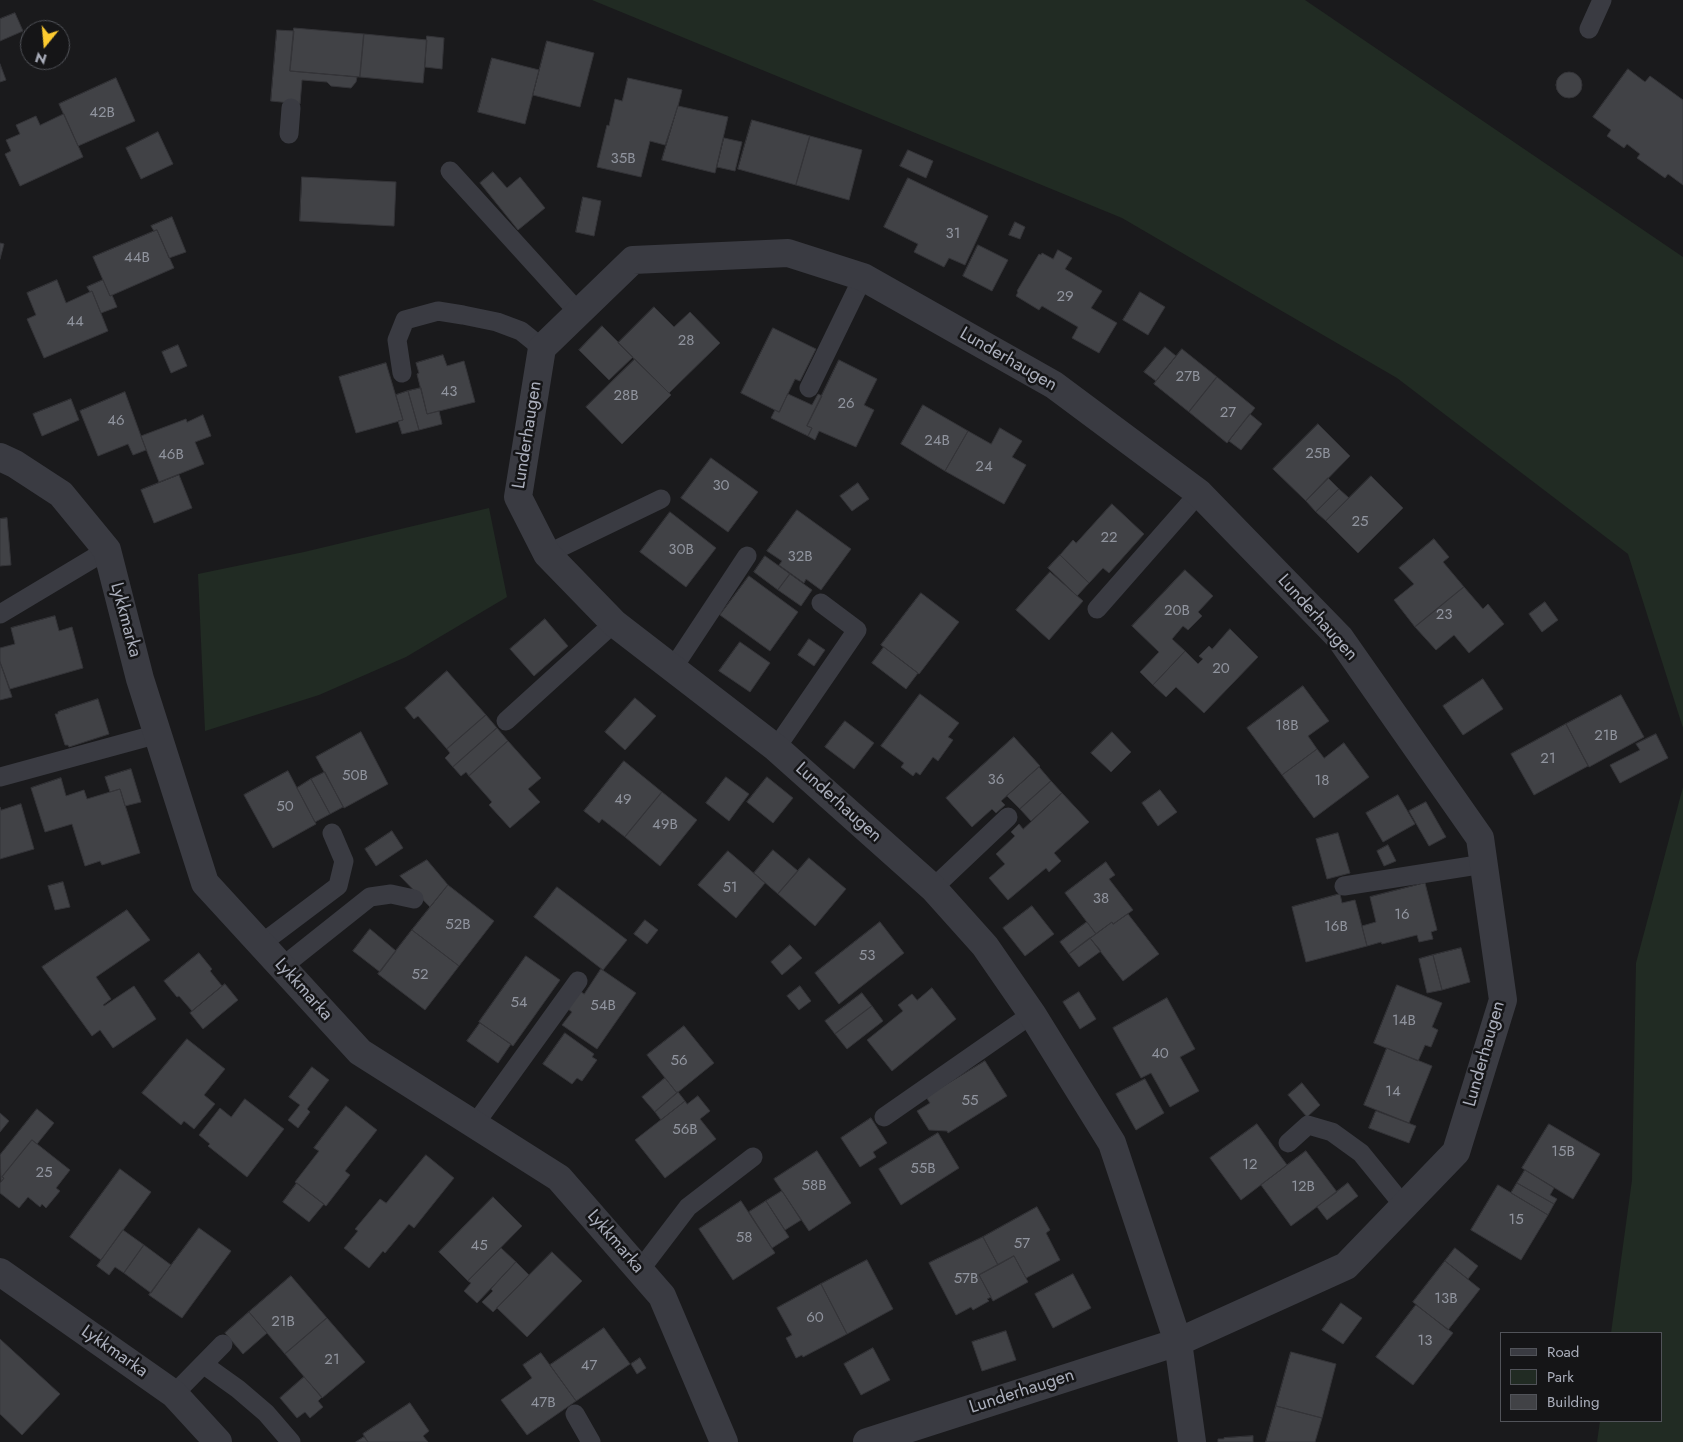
<!DOCTYPE html>
<style>
body{margin:0}
#map{position:relative;width:1683px;height:1442px;overflow:hidden;background:#1a1a1c;font-family:Jost,sans-serif}
canvas{display:block}
.legend{position:absolute;left:1500px;top:1332px;width:162px;height:90px;box-sizing:border-box;background:#151517;border:1px solid #515359;margin:0;padding:6px 9px;list-style:none;font-size:15px;color:#abafbc}
.legend li{display:flex;align-items:center;gap:10px;height:25px}
.legend b{width:25px;border:1px solid #515359}
.north{position:absolute;left:20px;top:20px;width:50px;height:50px;box-sizing:border-box;background:#151517;border:1px solid #515359;border-radius:50%;rotate:197deg;font-size:14px;font-weight:700;line-height:20px;text-align:center;color:#abafbc}
.north::after{content:'';display:block;margin:auto;width:18px;height:22px;background:#fdcb30;clip-path:polygon(50% 0,100% 100%,50% 72%,0 100%)}
</style>
<div id="map">
<canvas width="1683" height="1442"></canvas>
<ul class="legend">
<li><b style="height:6px;background:#3a3b42"></b>Road</li>
<li><b style="height:14px;background:#212b23"></b>Park</li>
<li><b style="height:14px;background:#414246"></b>Building</li>
</ul>
<div class="north">N</div>
</div>
<script>
const c = document.querySelector('canvas').getContext('2d');
c.lineJoin = 'round';
function fill(path, color) {
  c.fillStyle = color;
  c.fill(path, 'evenodd');
}
function strokePath(path, color, width, dash) {
  c.strokeStyle = color;
  c.lineWidth = width;
  c.lineCap = dash ? 'butt' : 'round';
  c.setLineDash(dash || []);
  c.stroke(path);
}
function write(font, color, halo, rows, align = 'center') {
  c.font = font + ' Jost,sans-serif';
  c.lineWidth = 5;
  c.setLineDash([]);
  c.textBaseline = 'middle';
  c.strokeStyle = halo;
  c.fillStyle = color;
  for (const [text, x, y, turn = 0] of rows) {
    c.save();
    c.translate(x, y);
    c.rotate((+turn || 0) * Math.PI / 180);
    c.textAlign = isNaN(turn) ? turn : align;
    if (halo) c.strokeText(text, 0, 0);
    c.fillText(text, 0, 0);
    c.restore();
  }
}
fill(new Path2D(`
 M592 0H1305L1683 257V728L1628 554 1397 378 1122 218Z
 M489 508 507 597 406 657 319 695 205 731 198 574 304 552Z
 M1683 787V1442H1597L1600 1421H1662V1333H1611L1632 1180 1636 963Z`), '#212b23');
const building = new Path2D(`
 M15 13 23 31 0 41V19Z
 M294 28 364 34 360 77 290 71Z
 M277 30 294 31 290 71 357 77 356 82 351 88 331 86 327 82 302 80 300 104 271 101Z
 M364 34 427 40 423 83 360 77Z
 M427 36 444 38 442 69 425 67Z
 M547 41 594 53 580 107 533 95Z
 M492 58 539 70 525 124 478 112Z
 M0 64 6 80 0 82Z
 M1628 69 1645 82 1650 76 1683 100V185L1668 174 1665 178 1637 158 1640 154 1627 144 1624 148 1607 136 1611 130 1593 117Z
 M1556 85a13 13 0 1 1 26 0a13 13 0 1 1-26 0Z
 M116 78 135 121 78 146 59 104Z
 M628 78 682 90 678 106 665 145 650 141 641 177 597 167 607 125 609 126 615 99 622 101Z
 M678 106 728 117 715 173 662 160Z
 M64 114 83 157 20 186 5 154 11 151 6 140 20 134 16 125 36 116 40 125Z
 M752 120 810 136 796 185 738 169Z
 M158 132 173 164 141 179 126 148Z
 M810 136 862 150 849 200 796 185Z
 M724 138 742 142 735 171 717 167Z
 M908 150 933 161 926 178 900 166Z
 M493 172 507 188 520 177 545 208 518 230 480 183Z
 M302 177 396 182 394 226 300 221Z
 M908 178 988 216 965 265 949 258 944 267 914 252 918 244 884 227Z
 M583 197 601 201 594 236 576 232Z
 M172 217 186 252 169 258 157 230 154 231 151 226Z
 M1015 222 1025 227 1020 239 1009 235Z
 M157 230 174 268 110 296 93 257Z
 M0 243 4 244 0 259Z
 M978 245 1008 260 992 291 963 276Z
 M1058 250 1072 258 1065 269 1102 291 1091 308 1117 323 1099 353 1072 338 1078 327 1042 306 1039 310 1016 296 1018 292 1017 291 1039 254 1041 255 1042 253 1053 259Z
 M57 280 66 303 92 291 108 331 44 358 27 319 36 315 27 293Z
 M103 280 110 296 112 295 117 307 101 313 92 291 90 292 87 287Z
 M1140 292 1165 307 1148 335 1123 320Z
 M654 307 674 327 690 312 720 343 669 393 618 343Z
 M602 326 633 357 609 380 579 350Z
 M773 328 816 349 800 381 795 379 779 412 741 393Z
 M178 345 187 366 171 373 162 352Z
 M1165 347 1176 356 1156 381 1144 372Z
 M1182 349 1217 377 1189 412 1154 384Z
 M443 355 447 366 464 361 475 402 427 414 417 374 419 373 416 363Z
 M635 359 671 395 622 444 586 407Z
 M839 360 877 379 864 405 874 410 856 447 819 431 815 440 808 436 812 428 807 426Z
 M386 363 403 420 356 433 339 377Z
 M1217 377 1255 408 1227 443 1189 412Z
 M421 388 427 414 439 411 442 424 419 430 408 391Z
 M408 391 419 430 402 434 398 421 403 420 396 395Z
 M125 392 146 450 133 455 128 444 98 456 80 411Z
 M788 394 812 405 818 394 822 396 807 426 812 428 808 436 771 418 775 410 779 412Z
 M71 399 79 420 42 436 33 414Z
 M923 405 968 431 945 471 901 444Z
 M1250 414 1262 424 1241 450 1229 441Z
 M203 415 211 436 195 442 204 464 159 482 141 436 186 419 187 422Z
 M1318 424 1350 456 1306 501 1273 469Z
 M1000 428 1022 441 1012 457 1026 465 1004 504 945 471 968 431 991 444Z
 M711 458 758 492 728 532 681 498Z
 M179 475 192 508 154 523 141 490Z
 M1371 476 1403 508 1358 553 1326 521Z
 M1328 478 1339 489 1316 512 1306 501Z
 M858 483 869 499 852 511 840 496Z
 M1339 489 1349 498 1326 521 1316 512Z
 M1112 504 1144 534 1109 573 1103 568 1089 583 1060 555 1073 540 1076 543Z
 M797 510 851 549 821 590 806 579 804 583 779 565 782 561 767 551Z
 M670 512 716 548 686 587 640 552Z
 M7 518 11 565 0 566V519Z
 M1434 539 1449 557 1443 562 1464 587 1415 627 1394 600 1414 584 1399 568Z
 M1060 555 1089 583 1077 596 1048 568Z
 M765 556 790 574 778 590 754 572Z
 M1185 570 1213 596 1198 612 1202 616 1188 630 1183 626 1172 639 1185 651 1153 685 1140 672 1159 652 1132 626Z
 M1050 572 1083 601 1049 640 1016 610Z
 M790 574 812 590 801 606 778 590Z
 M749 576 798 612 770 651 720 615Z
 M1464 587 1483 609 1488 604 1504 624 1469 653 1454 635 1436 650 1415 627Z
 M921 593 959 622 919 674 881 645Z
 M1545 602 1558 620 1542 632 1529 614Z
 M55 616 59 631 72 627 83 668 10 689 0 662V648L15 644 11 628Z
 M545 619 568 646 534 676 510 649Z
 M1230 629 1258 657 1204 713 1176 687 1166 697 1153 685 1185 651 1198 664 1203 659 1199 656 1209 646 1212 649Z
 M809 639 825 650 814 666 798 655Z
 M740 642 770 663 750 692 719 671Z
 M884 647 918 673 906 689 872 663Z
 M0 662 12 697 0 700Z
 M447 671 486 715 447 749 418 716 414 719 405 708Z
 M1483 679 1503 709 1463 735 1443 706Z
 M1303 686 1329 721 1308 736 1317 749 1282 775 1247 728Z
 M920 694 959 723 948 737 953 740 938 761 933 757 920 775 916 772 913 776 901 767 904 763 881 746Z
 M1621 695 1644 737 1589 767 1566 724Z
 M635 698 656 716 625 750 605 732Z
 M98 699 109 734 69 747 68 745H65L55 714H58V712Z
 M486 715 497 728 453 767 445 758 450 753 447 749Z
 M845 721 874 743 854 769 825 747Z
 M1566 724 1588 766 1534 795 1511 754Z
 M497 728 508 741 469 776 466 772 461 776 453 767Z
 M361 732 388 784 344 808 316 757Z
 M1112 732 1131 752 1111 772 1091 753Z
 M1656 734 1668 758 1620 783 1610 765 1640 750 1636 744Z
 M1014 737 1040 766 1001 801 1005 805 996 813 992 809 972 827 946 798Z
 M508 741 541 778 528 789 540 802 510 828 489 805 492 802 469 776Z
 M1344 743 1369 777 1314 818 1282 775 1317 749 1324 758Z
 M624 761 662 792 625 837 602 819 599 823 584 811Z
 M1039 767 1051 781 1020 809 1007 796Z
 M131 769 141 802 125 806 120 789 110 792 105 777Z
 M288 771 316 824 273 848 244 795Z
 M325 772 343 807 330 814 311 779Z
 M726 777 749 794 729 821 706 803Z
 M767 777 793 798 773 823 747 802Z
 M61 778 66 796 84 790 87 799 120 789 140 853 102 865 100 861 85 866 72 824 45 832 31 788Z
 M311 779 330 814 315 822 297 788Z
 M1051 781 1062 793 1031 821 1020 809Z
 M1160 790 1177 812 1158 826 1142 803Z
 M662 792 697 820 660 866 625 837Z
 M1062 793 1089 822 1054 853 1061 861 1049 872 1046 868 1008 900 989 878 1005 864 996 854 1015 836 1011 832 1019 824 1023 829Z
 M1398 795 1415 824 1383 842 1366 813Z
 M1426 802 1446 837 1429 846 1409 811Z
 M21 804 34 849 0 859V807L1 810Z
 M392 831 403 848 376 866 365 849Z
 M1338 833 1350 873 1327 879 1316 839Z
 M1388 845 1396 861 1384 866 1377 851Z
 M773 850 798 871 778 894 754 873Z
 M728 851 765 883 736 918 698 885Z
 M809 858 846 889 815 926 778 894Z
 M427 860 448 885 430 907 400 876Z
 M1106 862 1115 875 1109 879 1133 910 1113 924 1112 922 1096 934 1065 893Z
 M63 882 70 907 55 910 48 886Z
 M1425 883 1437 930 1431 932 1433 939 1419 942 1417 935 1382 944 1381 942 1367 946 1362 926 1376 922 1370 897Z
 M448 885 494 921 459 966 412 930Z
 M557 887 627 940 603 970 534 917Z
 M1340 894 1342 903 1355 900 1367 946 1306 962 1292 907Z
 M1032 906 1054 934 1025 956 1003 928Z
 M127 910 150 940 96 977 111 999 103 1005 104 1006 134 986 156 1019 113 1048 100 1030 92 1036 42 967Z
 M1128 914 1159 954 1123 981 1090 938 1112 922 1113 924Z
 M645 920 658 930 647 944 634 934Z
 M880 922 904 953 839 1004 815 973Z
 M1087 922 1096 934 1069 954 1060 942Z
 M370 929 396 951 380 972 353 951Z
 M412 930 459 966 425 1010 378 974Z
 M1090 938 1101 951 1079 967 1069 954Z
 M790 945 802 958 782 975 771 962Z
 M1461 948 1470 982 1442 990 1433 955Z
 M199 953 212 969 210 971 222 986 192 1011 179 996 177 997 164 981Z
 M1433 955 1442 990 1427 993 1419 959Z
 M526 956 560 980 513 1046 479 1022Z
 M601 969 636 993 597 1049 562 1025 572 1012 568 1009 580 991 584 994Z
 M225 984 238 1000 203 1029 190 1013Z
 M1397 985 1442 1003 1432 1027 1438 1030 1431 1047 1425 1045 1418 1061 1374 1043Z
 M800 986 811 1001 799 1010 787 996Z
 M932 988 956 1019 892 1071 867 1040 903 1011 898 1005 912 994 917 1000Z
 M1079 992 1096 1019 1080 1029 1063 1002Z
 M862 993 872 1006 835 1034 825 1021Z
 M1167 998 1195 1049 1180 1057 1199 1091 1170 1107 1151 1073 1141 1078 1113 1028Z
 M872 1006 883 1021 847 1049 835 1034Z
 M480 1023 511 1044 498 1063 467 1041Z
 M684 1026 714 1063 677 1093 647 1055Z
 M565 1033 594 1054 592 1057 597 1060 582 1081 577 1078 572 1084 543 1064Z
 M187 1039 225 1069 204 1095 215 1104 194 1129 184 1121 181 1125 142 1093Z
 M1387 1048 1432 1066 1409 1123 1364 1105Z
 M985 1061 1007 1096 948 1133 947 1131 929 1130 917 1111 930 1103 926 1097Z
 M312 1067 329 1080 307 1109 310 1112 298 1128 288 1120 300 1105 289 1097Z
 M665 1078 677 1093 655 1112 642 1097Z
 M1145 1079 1164 1113 1136 1130 1116 1094Z
 M1302 1083 1320 1105 1307 1117 1288 1095Z
 M678 1092 685 1101 661 1120 655 1112Z
 M698 1096 710 1111 700 1119 716 1139 665 1178 635 1140 685 1101 687 1104Z
 M245 1099 284 1129 247 1177 208 1146 210 1144 199 1135 220 1108 231 1117Z
 M346 1106 377 1130 345 1171 350 1175 326 1206 295 1182 319 1151 314 1148Z
 M37 1109 54 1123 37 1144 32 1140 2 1177 4 1178 1 1182 0 1155Z
 M1376 1111 1416 1126 1409 1143 1369 1128Z
 M0 1113 9 1121 0 1132Z
 M871 1118 887 1143 873 1152 876 1157 860 1167 841 1138Z
 M1257 1124 1287 1165 1241 1200 1210 1158Z
 M1549 1124 1600 1154 1573 1199 1522 1168Z
 M938 1133 959 1168 901 1205 879 1169Z
 M32 1140 70 1170 56 1188 60 1191 46 1208 42 1204 40 1207 28 1197 19 1208 0 1193V1183L4 1178 2 1177Z
 M817 1151 851 1203 809 1231 774 1179Z
 M1306 1151 1337 1192 1291 1226 1261 1185Z
 M426 1155 454 1178 414 1228 409 1224 385 1253 383 1251 369 1268 344 1248 358 1231 355 1229 380 1199 386 1203Z
 M120 1169 151 1192 101 1260 70 1237Z
 M1525 1170 1554 1188 1550 1195 1557 1199 1554 1204 1517 1183Z
 M297 1183 324 1204 309 1222 283 1202Z
 M1348 1183 1358 1196 1327 1220 1317 1207Z
 M1517 1183 1554 1204 1548 1215 1511 1193Z
 M1498 1185 1548 1215 1521 1260 1471 1230Z
 M782 1191 801 1220 785 1230 766 1201Z
 M493 1197 522 1226 468 1281 439 1252Z
 M741 1201 775 1253 733 1280 699 1229Z
 M766 1201 789 1237 772 1248 749 1212Z
 M1037 1207 1050 1230 1046 1233 1060 1260 1026 1278 1014 1256 998 1265 983 1237Z
 M199 1228 231 1251 182 1318 149 1295Z
 M123 1230 144 1245 124 1273 115 1267 109 1275 97 1266Z
 M983 1237 998 1265 979 1275 991 1297 987 1299 989 1301 973 1310 971 1307 956 1315 929 1263Z
 M144 1245 171 1265 151 1293 124 1273Z
 M501 1248 516 1262 477 1303 464 1291 471 1283 468 1281Z
 M1455 1248 1478 1266 1468 1279 1445 1261Z
 M552 1252 582 1281 527 1337 497 1308Z
 M1014 1256 1028 1282 993 1301 979 1275Z
 M867 1260 893 1309 847 1334 821 1284Z
 M1445 1261 1480 1289 1448 1330 1413 1302Z
 M516 1262 529 1275 493 1312 482 1302 493 1291 491 1289Z
 M1073 1274 1091 1308 1053 1328 1035 1294Z
 M291 1276 327 1318 285 1354 249 1312Z
 M821 1284 847 1334 803 1357 802 1355 796 1358 786 1338 792 1335 777 1308Z
 M1341 1303 1362 1318 1343 1344 1322 1330Z
 M1416 1305 1453 1333 1413 1385 1376 1357Z
 M249 1312 267 1333 243 1354 225 1333Z
 M327 1318 365 1362 322 1398 285 1354Z
 M604 1328 630 1364 576 1401 550 1365Z
 M1006 1331 1016 1360 982 1371 972 1342Z
 M0 1339 60 1394 22 1435 0 1414Z
 M873 1348 890 1380 861 1395 844 1364Z
 M1291 1352 1336 1364 1322 1418 1276 1406Z
 M541 1353 576 1401 527 1435 501 1400 532 1378 523 1365Z
 M640 1358 646 1368 637 1374 631 1364Z
 M304 1377 322 1397 318 1401 323 1407 310 1418 305 1412 297 1418 280 1398Z
 M410 1403 429 1431 423 1436 428 1442H368L363 1434Z
 M1276 1406 1322 1418 1315 1442H1266Z
 M1253 1436V1442H1218V1439H1224V1438Z
 M364 1437 368 1442H356Z`);
fill(building, '#414246');
strokePath(building, '#343438', 1);
strokePath(new Path2D(`
 M1589 29 1602 0
 M289 134 291 108
 M450 171 579 313
 M402 373 397 340 405 320 438 311 463 315 497 322 521 331 542 348
 M809 388 863 277
 M547 554 661 499
 M1097 609 1199 493
 M0 614 107 550
 M673 668 747 556
 M506 721 614 623
 M776 748 857 630 821 603
 M0 777 158 734
 M1344 886 1484 864
 M933 888 1008 817
 M261 944 338 886 344 861 332 833
 M282 967 370 897 391 894 414 899
 M884 1117 1032 1014
 M475 1124 578 981
 M1288 1143 1308 1125 1332 1132 1361 1153 1404 1206
 M640 1270 688 1207 753 1157
 M203 1364 238 1389 266 1413 291 1442
 M174 1394 223 1344
 M575 1414 591 1442`), '#3a3b42', 19);
strokePath(new Path2D(`
 M0 457 15 464 61 494 107 550 140 679 205 883 360 1052 559 1178 662 1296 724 1442
 M0 1272 174 1394 218 1442
 M867 1442 1178 1342 1346 1266 1456 1152 1503 1000 1480 838 1340 638 1199 493 1054 385 863 277 788 253 633 260 542 348 518 497 547 554 614 623 776 748 933 888 985 946 1032 1014 1112 1143 1178 1342 1192 1442`), '#3a3b42', 28);
write('15px', '#90949e', null, [
 ["42B",102,113],
 ["35B",623,159],
 ["31",953,234],
 ["44B",137,258],
 ["29",1065,297],
 ["44",75,322],
 ["28",686,341],
 ["27B",1188,377],
 ["43",449,392],
 ["28B",626,396],
 ["26",846,404],
 ["27",1228,413],
 ["46",116,421],
 ["24B",937,441],
 ["25B",1318,454],
 ["46B",171,455],
 ["24",984,467],
 ["30",721,486],
 ["25",1360,522],
 ["22",1109,538],
 ["30B",681,550],
 ["32B",800,557],
 ["20B",1177,611],
 ["23",1444,615],
 ["20",1221,669],
 ["18B",1287,726],
 ["21B",1606,736],
 ["21",1548,759],
 ["50B",355,776],
 ["36",996,780],
 ["18",1322,781],
 ["49",623,800],
 ["50",285,807],
 ["49B",665,825],
 ["51",730,888],
 ["38",1101,899],
 ["16",1402,915],
 ["52B",458,925],
 ["16B",1336,927],
 ["53",867,956],
 ["52",420,975],
 ["54",519,1003],
 ["54B",603,1006],
 ["14B",1404,1021],
 ["40",1160,1054],
 ["56",679,1061],
 ["14",1393,1092],
 ["55",970,1101],
 ["56B",685,1130],
 ["15B",1563,1152],
 ["12",1250,1165],
 ["55B",923,1169],
 ["25",44,1173],
 ["58B",814,1186],
 ["12B",1303,1187],
 ["15",1516,1220],
 ["58",744,1238],
 ["57",1022,1244],
 ["45",479,1246],
 ["57B",966,1279],
 ["13B",1446,1299],
 ["60",815,1318],
 ["21B",283,1322],
 ["13",1425,1341],
 ["21",332,1360],
 ["47",589,1366],
 ["47B",543,1403]
]);
write('18px', '#abafbc', '#151517', [
 ["Lunderhaugen",1008,360,30],
 ["Lunderhaugen",528,435,-81],
 ["Lunderhaugen",1317,618,48],
 ["Lykkmarka",125,620,75],
 ["Lunderhaugen",838,803,42],
 ["Lykkmarka",303,990,48],
 ["Lunderhaugen",1485,1054,-74],
 ["Lykkmarka",615,1242,49],
 ["Lykkmarka",114,1352,35],
 ["Lunderhaugen",1022,1392,-18]
]);
</script>
